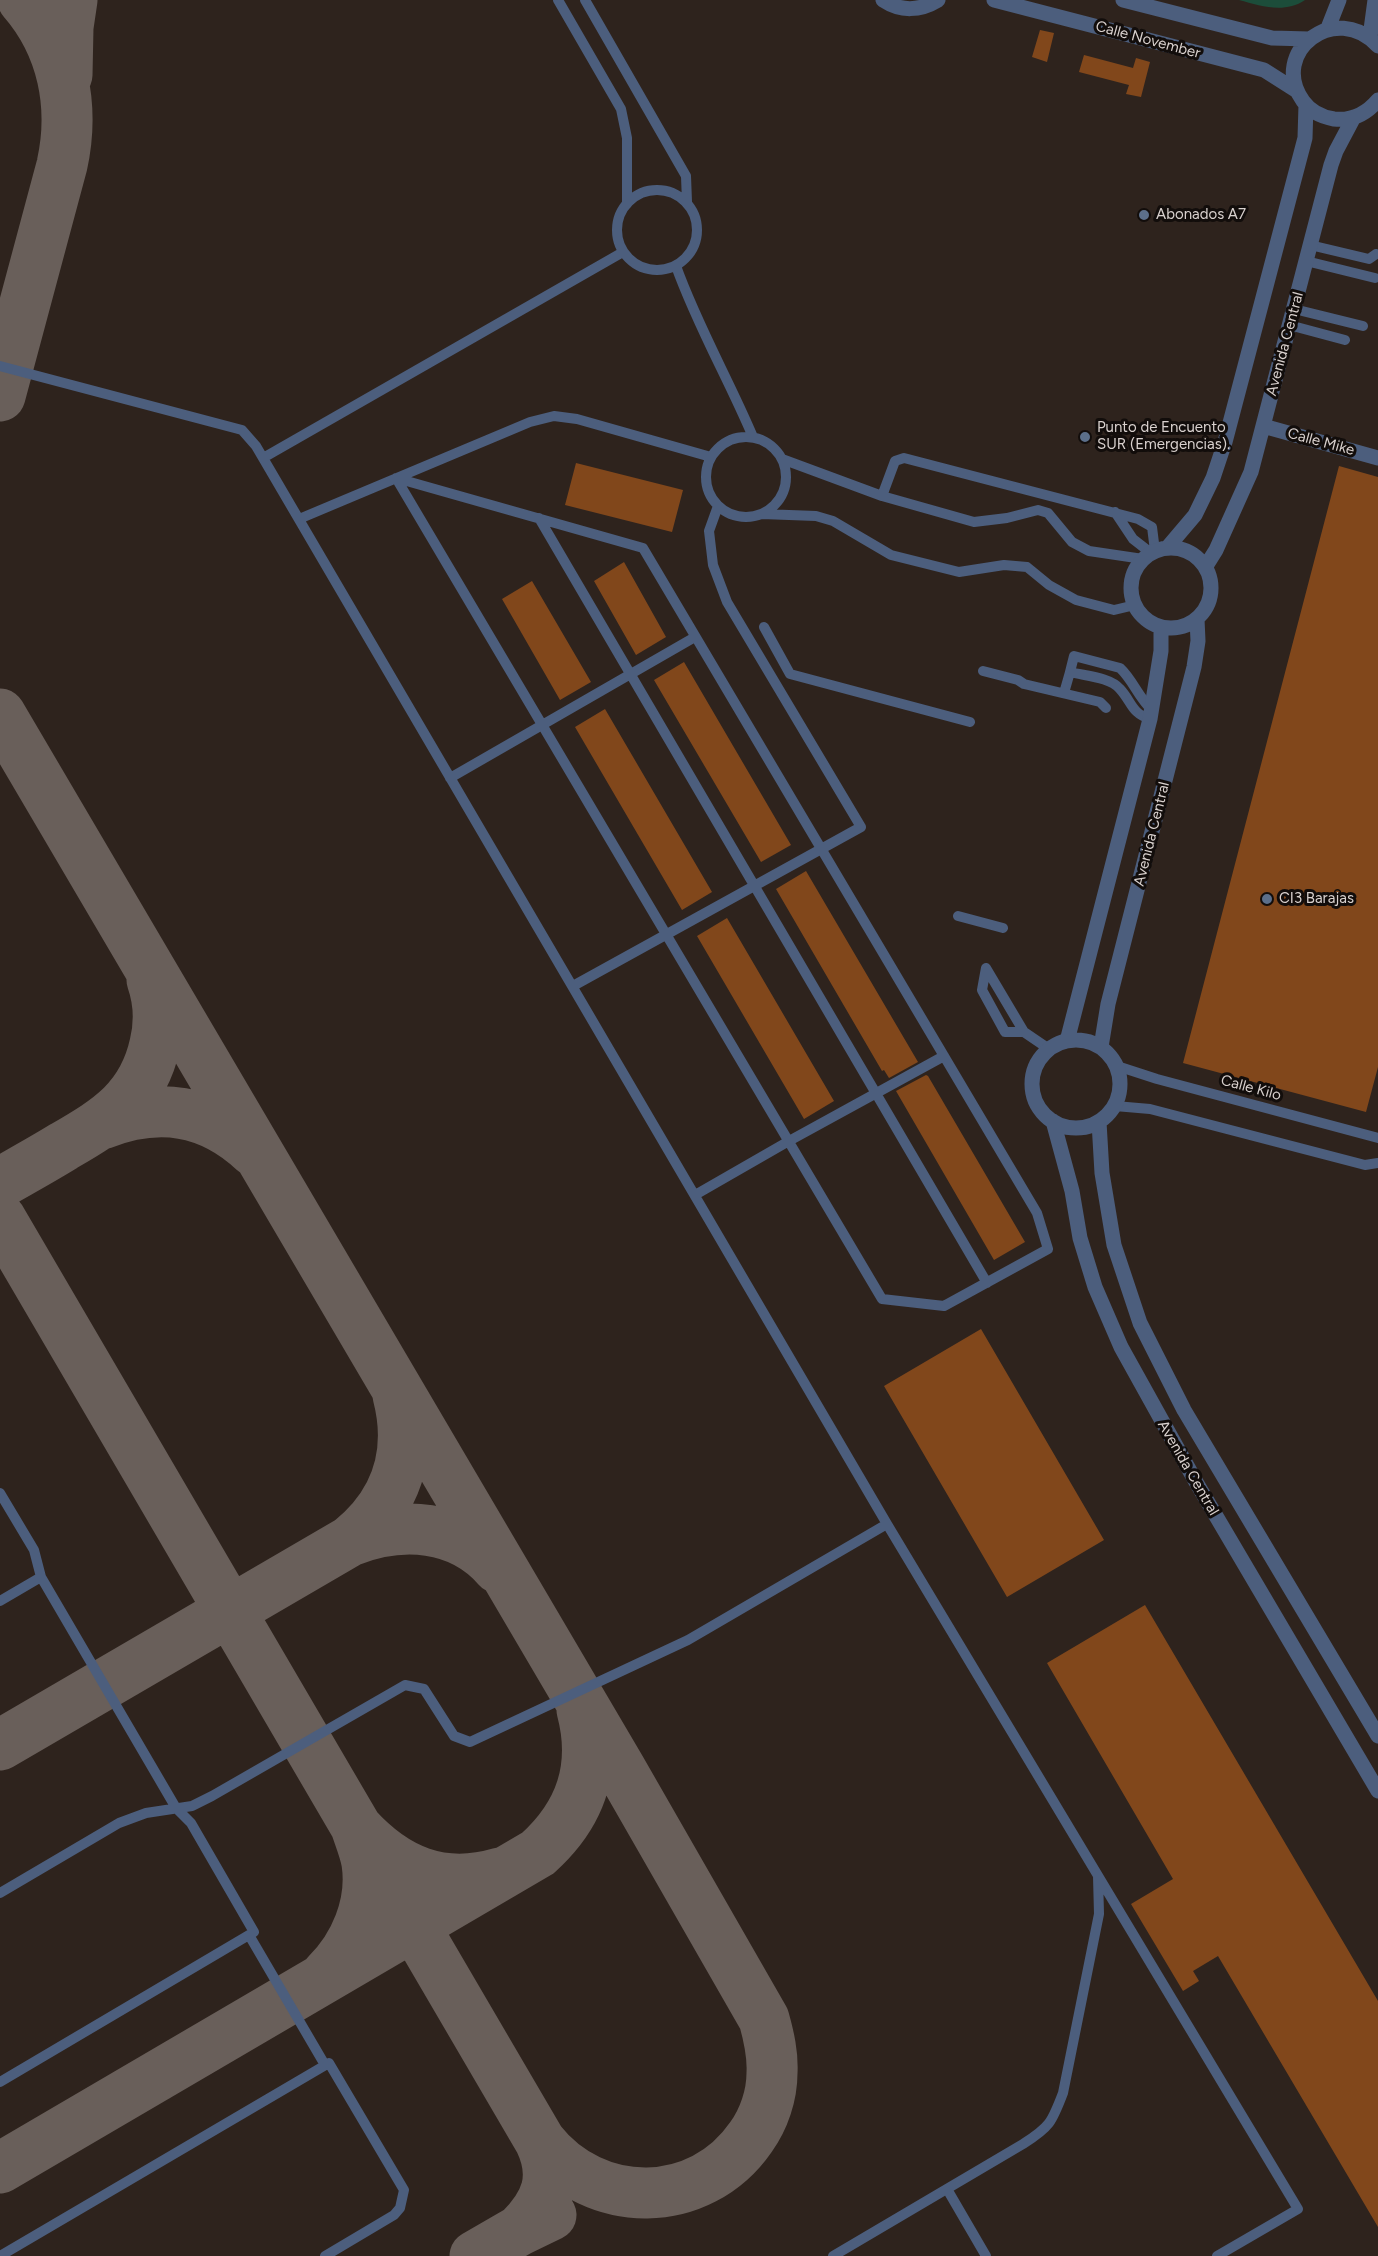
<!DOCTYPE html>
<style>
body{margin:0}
canvas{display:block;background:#2e231d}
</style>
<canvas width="1378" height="2256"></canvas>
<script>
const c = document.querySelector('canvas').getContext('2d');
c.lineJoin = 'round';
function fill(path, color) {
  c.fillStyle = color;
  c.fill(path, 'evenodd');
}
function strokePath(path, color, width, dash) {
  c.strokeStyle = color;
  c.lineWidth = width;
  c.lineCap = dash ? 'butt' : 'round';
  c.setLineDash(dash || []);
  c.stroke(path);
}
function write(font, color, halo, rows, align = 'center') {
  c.font = font + ' Figtree,sans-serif';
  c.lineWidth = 6;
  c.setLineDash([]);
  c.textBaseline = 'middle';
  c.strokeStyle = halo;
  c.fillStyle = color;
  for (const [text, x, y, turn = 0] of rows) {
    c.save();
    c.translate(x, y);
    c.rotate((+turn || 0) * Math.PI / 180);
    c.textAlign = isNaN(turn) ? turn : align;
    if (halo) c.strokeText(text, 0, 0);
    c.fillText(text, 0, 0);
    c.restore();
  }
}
fill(new Path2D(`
 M1239 0H1305C1284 14 1261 6 1239 0Z`), '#1c4d3a');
strokePath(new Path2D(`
 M67 75 68 27 72 0
 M0 396 62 165C75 106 63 46 23 0
 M0 714 620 1768 764 2019C769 2037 773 2054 772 2073 772 2095 764 2119 751 2137 700 2211 595 2211 540 2141
 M102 1124C158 1102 209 1109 254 1151
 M0 1183C21 1171 43 1159 64 1146 109 1120 143 1099 155 1044 160 1023 159 1000 152 980
 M0 1218 540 2141C557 2177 547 2203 520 2230
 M350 1541C401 1521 460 1524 498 1568
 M0 1745 350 1541C397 1503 413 1453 398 1395
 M326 1975C355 1947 373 1904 367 1863 365 1851 360 1839 356 1827 396 1871 442 1890 500 1873
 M0 2168 538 1853C581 1814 597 1767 582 1710
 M475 2256 520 2230 551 2215`), '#695f5a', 51);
fill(new Path2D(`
 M1040 30 1054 33 1047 62 1032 57Z
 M1084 55 1133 68 1136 58 1150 62 1141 97 1126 94 1129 85 1079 72Z
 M576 463 683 490 672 532 565 505Z
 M1339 466 1378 477V1067L1366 1112 1183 1063Z
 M624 562 666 637 636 655 594 581Z
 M532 581 591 682 560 700 502 599Z
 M684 662 791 845 761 862 654 680Z
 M605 709 712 892 682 910 575 727Z
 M806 871 918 1062 889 1078 884 1070 882 1071 776 889Z
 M727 918 834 1101 804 1119 697 936Z
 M926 1075 928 1076 1025 1242 994 1260 896 1091Z
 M981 1329 1104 1540 1007 1597 884 1386Z
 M1145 1605 1378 2001V2227L1218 1956 1193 1971 1199 1981 1183 1991 1131 1904 1173 1879 1047 1663Z`), '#81471b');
strokePath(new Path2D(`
 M558 0 621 109 627 138V204
 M585 0 686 176 687 202
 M617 230a40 40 0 1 1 80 0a40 40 0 1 1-80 0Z
 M1310 245 1369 259 1376 254
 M1306 261 1375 278
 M676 266C697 325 729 380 753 437
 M1294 309 1363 326
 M1289 325 1345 340
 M0 366 242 430 256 446 887 1524 1298 2209 1217 2256
 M706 477a40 40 0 1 1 80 0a40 40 0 1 1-80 0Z
 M263 458 623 252
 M782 459 882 496 974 522 1007 518 1038 510 1048 513 1072 542 1089 551 1143 559
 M396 478 643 548 1037 1213 1048 1249 944 1306 882 1299Z
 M882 496 895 461 904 458 1138 519 1152 527 1155 551
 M1115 512 1133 539 1151 553
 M762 514 816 516 833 521 891 555 959 572 1004 565 1027 567 1049 585 1076 600 1114 610 1135 605
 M539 518 987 1283
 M299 519 530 422 554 416 577 419 711 457
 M764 627 790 674 970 722
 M983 671 1018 680 1024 684 1100 702 1106 708
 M1070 672 1074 656 1120 668C1133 680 1138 697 1152 710
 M1064 693 1070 672C1085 676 1110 677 1120 689 1132 702 1131 713 1150 719
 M450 778 695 637
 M958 916 1003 928
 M986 968 1024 1032 1049 1049
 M986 968 982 990 1005 1032H1024
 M573 986 861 827 727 602 713 565 709 531 718 506
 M1117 1066 1157 1079 1378 1138
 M1115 1106 1150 1109 1365 1165 1378 1163
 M695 1195 789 1141 944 1056
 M0 1493 34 1550 41 1577 0 1601
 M0 1893 119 1823 146 1813 192 1806 212 1796 405 1685 424 1689 454 1736 470 1742 688 1640 887 1524
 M249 1935 325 2065
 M0 2082 254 1932 191 1823 176 1808 41 1577
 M947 2189 986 2256
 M0 2256 329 2063 404 2190 400 2208 394 2215 325 2256
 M833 2256 1023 2144C1050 2127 1052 2122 1063 2093L1099 1914 1098 1876`), '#4c5e7d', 10);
strokePath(new Path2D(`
 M883 0C901 12 920 11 938 0
 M994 0 1264 70 1297 91
 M1123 0 1272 38 1309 39
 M1328 28 1339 0
 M1370 37 1375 0
 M1378 46C1336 0 1268 52 1303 101 1310 111 1322 117 1334 119 1352 121 1367 113 1378 100
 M1263 426 1378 458
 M1167 548 1195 515 1213 478 1225 442 1305 138 1306 105
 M1131 588a40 40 0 1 1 80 0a40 40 0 1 1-80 0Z
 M1206 566 1216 550 1251 472 1331 165 1336 151 1354 117
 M1032 1084a44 44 0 1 1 88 0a44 44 0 1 1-88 0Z
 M1067 1041 1150 719 1161 651V627
 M1101 1047 1108 1004 1194 667 1198 641 1197 619
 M1053 1121 1072 1191 1080 1238 1095 1287 1121 1347 1196 1482 1378 1791
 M1099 1122 1102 1173 1114 1245 1140 1323 1184 1410 1378 1736`), '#4c5e7d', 15);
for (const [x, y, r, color] of [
 [1144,215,6,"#5c6f8a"],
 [1085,437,6,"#5c6f8a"],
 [1267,899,6,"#5c6f8a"]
]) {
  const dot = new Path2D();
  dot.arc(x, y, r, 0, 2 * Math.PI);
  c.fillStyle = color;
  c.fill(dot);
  strokePath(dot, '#120d0b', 2);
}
write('15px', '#d9d1ce', '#120d0b', [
 ["Calle November",1148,40,15],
 ["Avenida Central",1285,344,-75],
 ["Calle Mike",1321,442,15],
 ["Avenida Central",1152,834,-76],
 ["Calle Kilo",1251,1088,15],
 ["Avenida Central",1188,1468,60]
]);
write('15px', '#d9d1ce', '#120d0b', [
 ["Abonados A7",1156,215],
 ["Punto de Encuento",1097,428],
 ["SUR (Emergencias).",1097,445],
 ["CI3 Barajas",1279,899]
], 'left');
</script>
